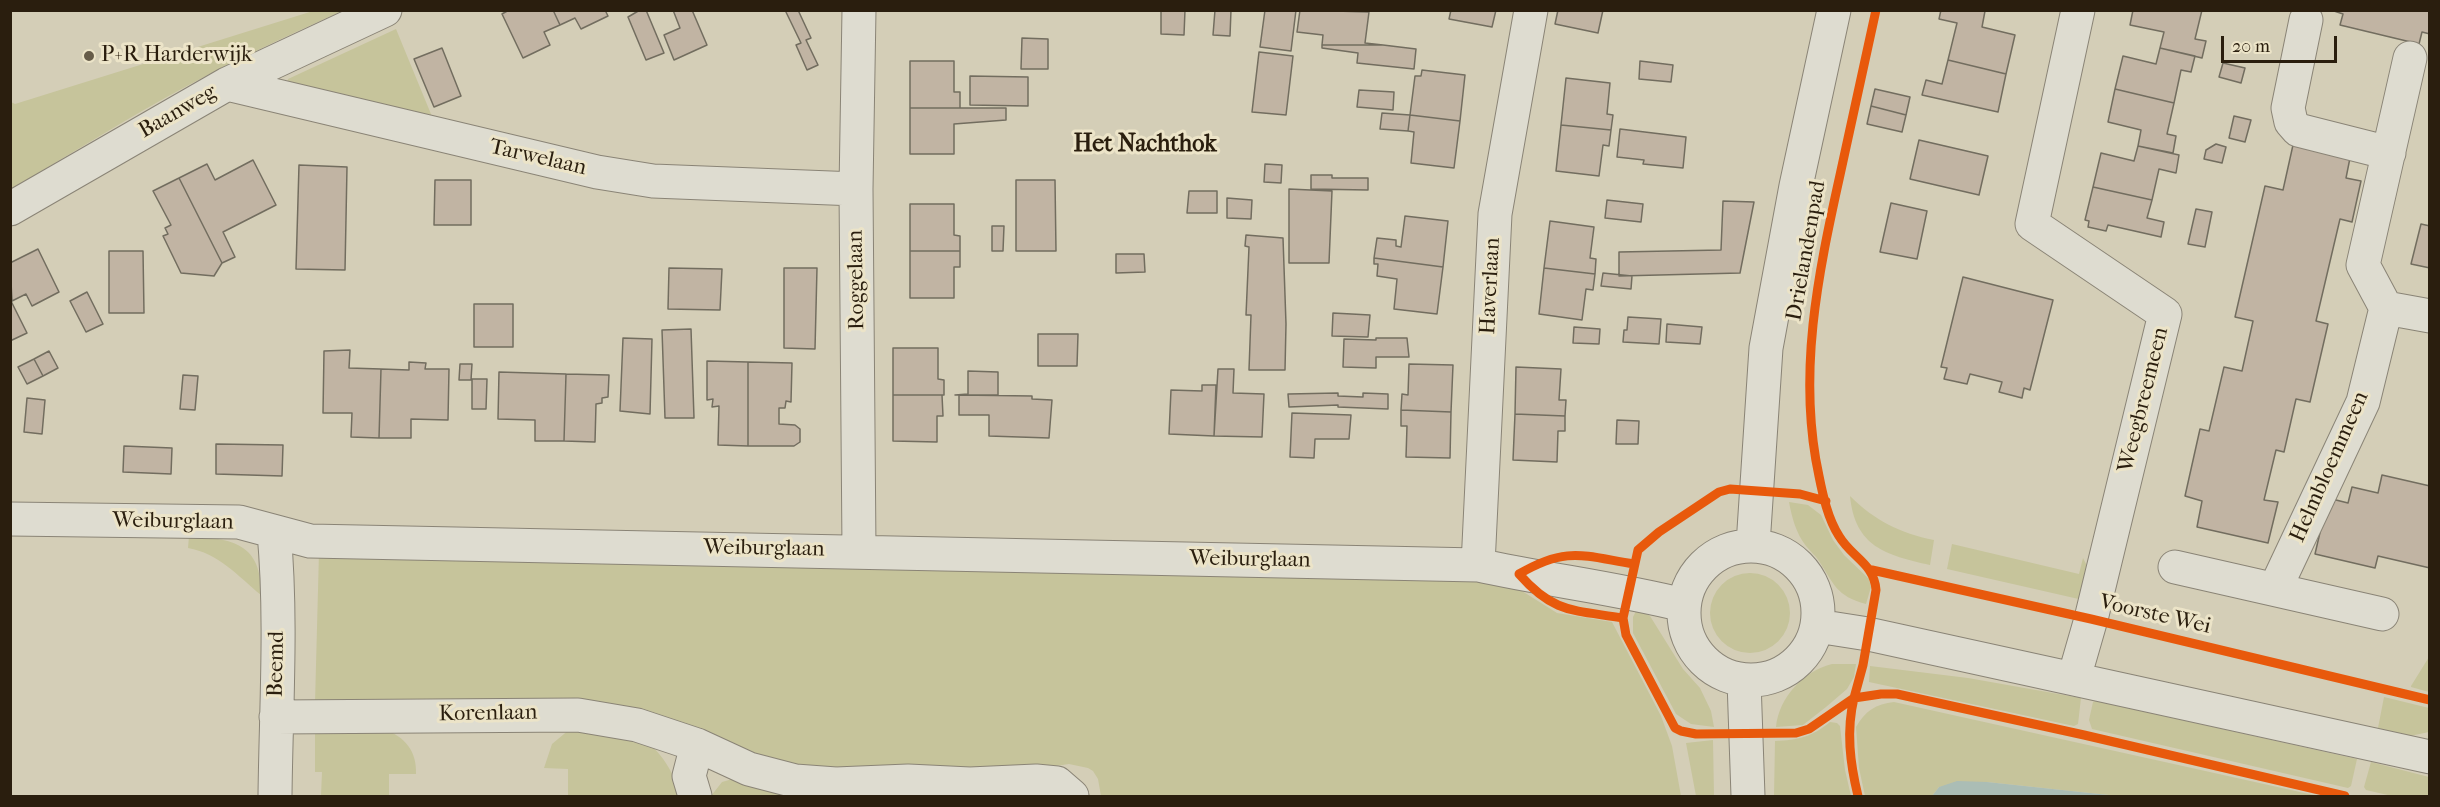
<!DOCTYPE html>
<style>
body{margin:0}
#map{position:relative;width:2440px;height:807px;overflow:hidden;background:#d4ceb7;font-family:"IM FELL French Canon",serif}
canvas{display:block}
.frame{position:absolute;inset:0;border:12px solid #2a1e0e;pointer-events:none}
.scale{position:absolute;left:2221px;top:36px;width:116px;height:27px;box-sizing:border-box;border:3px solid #2a1e0e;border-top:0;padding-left:8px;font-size:18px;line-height:21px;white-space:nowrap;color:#2a1e0e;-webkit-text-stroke:4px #ece4c8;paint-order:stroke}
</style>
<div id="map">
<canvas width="2440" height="807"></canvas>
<div class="frame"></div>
<div class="scale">20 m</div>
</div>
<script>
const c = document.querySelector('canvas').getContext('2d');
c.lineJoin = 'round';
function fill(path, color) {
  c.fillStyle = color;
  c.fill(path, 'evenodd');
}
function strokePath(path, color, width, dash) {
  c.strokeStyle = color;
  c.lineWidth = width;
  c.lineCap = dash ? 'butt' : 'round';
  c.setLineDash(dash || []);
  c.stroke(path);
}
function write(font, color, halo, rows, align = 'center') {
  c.font = font + ' "IM FELL French Canon",serif';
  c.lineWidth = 6;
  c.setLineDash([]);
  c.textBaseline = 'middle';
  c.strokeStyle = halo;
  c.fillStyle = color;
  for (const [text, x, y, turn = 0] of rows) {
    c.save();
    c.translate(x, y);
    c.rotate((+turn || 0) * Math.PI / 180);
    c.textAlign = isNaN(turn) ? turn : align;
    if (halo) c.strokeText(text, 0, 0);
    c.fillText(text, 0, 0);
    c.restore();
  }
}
fill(new Path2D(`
 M313 11H342C282 38 222 66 165 98 113 127 62 159 11 189V102L15 104Z
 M396 29 433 119 287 83 288 79Z
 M1850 496C1875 521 1900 533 1934 540L1930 565C1886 555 1855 547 1850 496Z
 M1789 502 1808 505 1821 515 1833 540 1844 555 1869 579 1871 587 1866 604C1836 596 1834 584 1819 561 1815 555 1810 551 1806 546 1796 533 1792 518 1789 502Z
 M189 536C233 539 262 543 261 595 238 576 218 553 188 548Z
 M1952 544 2079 574 2083 558 2089 570 2083 600 1947 569Z
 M319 552 1481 579 1514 586 1557 613 1612 622 1661 716 1672 746 1681 796H1101L1098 779 1093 771 1088 768 1069 764 1035 769 815 772 734 748 315 703Z
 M1710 613a40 40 0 1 1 80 0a40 40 0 1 1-80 0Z
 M1637 609 1650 616 1683 669 1700 688 1711 711 1714 727 1691 724 1676 714 1633 633V617Z
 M2429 657V692L2411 687V686Z
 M1832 664H1856L1854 677 1847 689 1826 707 1803 725 1776 727C1779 697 1804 671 1832 664Z
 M1870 666 1968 678 2081 698 2078 724 2074 726 1869 682Z
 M2384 697 2429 708V732L2410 736 2378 728Z
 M2096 701 2357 759 2351 786 2348 788 2092 729 2089 720 2093 702Z
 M1894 702 2318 796H2118L1987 782 1939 787 1932 796H1865L1859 768 1856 727C1865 711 1876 704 1894 702Z
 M1830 722 1837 723 1840 726 1845 770 1851 796H1774L1775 741C1798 740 1812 737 1830 722Z
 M384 729C405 737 417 751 416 774H389V796H321L322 772H315V732Z
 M570 729C592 732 618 732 639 739 660 745 675 778 683 796H568V769L544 768 552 744Z
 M1713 740 1714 796H1696L1686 743Z
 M2371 762 2429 777V796H2392L2366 790 2364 787Z
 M736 778 1042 796H711L722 782Z`), '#c6c49b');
fill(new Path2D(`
 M1957 781 1987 782 2118 796H1932L1939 787Z`), '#abbdb5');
const building = new Path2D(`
 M509 10H553L560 25 544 32 550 45 523 58 502 14Z
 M553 10H605L608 16 581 29 575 18 560 25Z
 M640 10H646L664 53 646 60 628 17Z
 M673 10H692L707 45 674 60 664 35 680 28Z
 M785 10H798L811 38 806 40 818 65 807 70 796 45 801 43Z
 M1161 10H1185L1184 35 1161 34Z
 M1215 10H1231L1230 36 1213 35Z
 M1265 10H1296L1291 51 1260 47Z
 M1300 10 1369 12 1365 43 1383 45H1322L1323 35 1297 32Z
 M1451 10H1496L1492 27 1449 19Z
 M1558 10H1603L1598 33 1555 24Z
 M1941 10 1985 11 1982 27 2015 35 2006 74 1948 60 1957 23 1939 19Z
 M2133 10H2202L2195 39 2206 41 2202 58 2160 48 2164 32 2130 25Z
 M2331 10H2430V34L2422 32 2419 44 2340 25 2343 14Z
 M1022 38 1048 39V69H1021Z
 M1322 45H1383L1416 49 1414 69 1357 63 1358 53 1322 48Z
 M442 48 461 96 434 107 414 59Z
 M2160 48 2195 56 2191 72 2181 70 2174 103 2115 89 2123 56 2156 64Z
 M1259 52 1293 56 1286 115 1252 112Z
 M1948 60 2006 74 1998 112 1922 95 1926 80 1942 84Z
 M910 61H954V92H960V108H910Z
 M1640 61 1673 65 1671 82 1639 79Z
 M2223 63 2245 68 2241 83 2219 77Z
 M1422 70 1465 75 1460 121 1410 115 1415 76H1421Z
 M970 76 1028 77V106L970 105Z
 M1566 78 1610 83 1607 114 1613 115 1611 130 1561 125Z
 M1875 89 1910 97 1906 115 1871 106Z
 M2115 89 2174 103 2167 134 2176 136 2173 153 2138 146 2141 130 2108 122Z
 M1359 90 1394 92 1393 110 1357 107Z
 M1871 106 1906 115 1902 132 1867 124Z
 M910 108H1006V120L954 124V154H910Z
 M1382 113 1410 115 1408 131 1380 129Z
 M1410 115 1460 121 1454 168 1411 163 1414 132 1408 131Z
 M2234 116 2251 120 2245 142 2229 138Z
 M1561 125 1611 130 1609 146 1603 145 1599 176 1556 171Z
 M1620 129 1686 137 1683 168 1643 164 1644 160 1617 157Z
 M1919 140 1988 156 1979 195 1910 179Z
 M2216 144 2226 147 2222 163 2204 159 2206 150Z
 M2293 145 2350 158 2346 178 2361 181 2352 222 2340 219 2316 321 2328 324 2310 402 2296 399 2284 452 2276 450 2264 500 2278 502 2268 543 2197 527 2202 501 2185 496 2200 429 2209 431 2224 367 2242 371 2253 321 2235 317 2265 186 2283 190Z
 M2138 146 2179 155 2176 173 2159 169 2152 200 2093 187 2101 153 2134 161Z
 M253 160 276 205 223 232 235 257 222 263 179 178 207 164 215 180Z
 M1265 164 1282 165 1281 183 1264 182Z
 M299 165 347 167 345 270 296 269Z
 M1311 175H1332V178H1368V190L1311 189Z
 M179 178 222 263 214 276 181 273 163 236 168 234 165 228 171 225 153 191Z
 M435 180H471V225H434Z
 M1016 180H1055L1056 251H1016Z
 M2093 187 2152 200 2147 218 2164 222 2161 237 2108 225 2106 231 2088 227 2089 221 2085 220Z
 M1289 189 1332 191 1329 263H1289Z
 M1189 191H1217V213H1187Z
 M1227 198 1252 200 1251 219 1227 218Z
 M1607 200 1643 204 1641 222 1605 218Z
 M1723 201 1754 202 1740 273 1619 276V252L1721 250Z
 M1891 203 1927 211 1917 259 1880 252Z
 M910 204H954V235L960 236V251H910Z
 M2196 209 2212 212 2205 247 2188 244Z
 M1405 216 1448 221 1443 267 1374 258 1377 238 1396 240V246L1401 247Z
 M1550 221 1594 227 1590 258 1596 259 1595 274 1544 268Z
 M2421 224 2430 226V268L2411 264Z
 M992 226H1004L1003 251H992Z
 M1246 235 1283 238 1286 324 1285 370H1249L1251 315H1246L1249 247 1245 246Z
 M38 249 59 292 32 306 26 294 12 301 10 263Z
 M109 251H143L144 313H109Z
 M910 251H960V267H954V298H910Z
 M1116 254H1144L1145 272 1116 273Z
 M1374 258 1443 267 1437 314 1394 309 1397 279 1377 276 1378 264H1374Z
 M669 268 722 269 720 310 668 309Z
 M784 268H817L815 349 784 348Z
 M1544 268 1595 274 1593 290 1586 289 1582 320 1539 314Z
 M1603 273 1632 276 1631 289 1601 286Z
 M1963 277 2053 300 2030 390 2024 388 2022 398 1999 392 2002 382 1970 374 1967 384 1944 379 1947 368 1941 367Z
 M87 292 103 324 86 332 70 301Z
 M10 299 27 333 10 341Z
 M474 304H513V347H474Z
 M1333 313 1370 315 1368 337 1332 336Z
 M1628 317 1661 319 1659 344 1623 342 1624 330H1627Z
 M1667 324 1702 327 1700 344 1666 342Z
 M1574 327 1600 329 1599 344 1573 343Z
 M691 329 694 418H665L662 330Z
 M1038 334H1078L1077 366H1038Z
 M623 338 652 339 650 414 620 411Z
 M1376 338H1407L1409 357H1376V368L1343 367 1344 339 1376 340Z
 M893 348H938V379L944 380V395H893Z
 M350 350 349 368 381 369 379 438 351 437 352 413H323L324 351Z
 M49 351 58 368 43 376 34 359Z
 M34 359 43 376 27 384 18 367Z
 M707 361 748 362V446L718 445 719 406 712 407 713 399 707 400Z
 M409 362 426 363 425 369H449L448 420 411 419V438H379L381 369 409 370Z
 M748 362 792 363 791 402 786 401 785 408H779V424L795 425 800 429V442L794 446H748Z
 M460 364H472L471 380H459Z
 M1409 364 1453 365 1451 412 1401 410 1402 394 1408 395Z
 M1516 367 1561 369 1559 400H1566L1565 416 1515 414Z
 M1218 369H1234L1233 393 1264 394 1262 437 1214 436Z
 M968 371 998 372V395H955L968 394Z
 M499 372 566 374 564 441H535V420L498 419Z
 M566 374 609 375 608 397 602 398V403L596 404 595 442 564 441Z
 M183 375 198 376 195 410 180 409Z
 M472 379H487L486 409H472Z
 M1202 385H1216L1214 436 1169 434 1171 390 1202 391Z
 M1338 393V396L1363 397V393L1388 394V409L1338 407V405L1289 407 1288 394Z
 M893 395H942L943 416H937V442L893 441Z
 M959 395 1032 396V399L1052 400 1049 438 989 436V415H959Z
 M27 398 45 400 42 434 24 432Z
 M1401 410 1451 412 1450 458 1406 457 1407 426H1401Z
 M1292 413 1351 415 1349 439H1315L1314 458 1290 457Z
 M1515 414 1565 416V431H1558L1557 462 1513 460Z
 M1617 420 1639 421 1638 444H1616Z
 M216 444 283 445 282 476 216 474Z
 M124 446 172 448 171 474 123 472Z
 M2382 475 2430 486V568L2378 556 2375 568 2315 554 2328 498 2348 503 2352 487 2378 493Z`);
fill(building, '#c1b4a3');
strokePath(building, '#726d5f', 1.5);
const minor = new Path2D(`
 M859 10 856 189 859 550
 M2306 20 2288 108 2291 122 2298 130 2389 153
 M227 84 597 172 653 181 856 189
 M10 209 227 84 385 10
 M2386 308 2430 316
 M10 519 239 522 310 541 1478 565C1546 580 1615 588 1683 605
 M274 532C282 620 276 708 275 796
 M1753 545 1766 348 1796 186 1834 10
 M1684 613a67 67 0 1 1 134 0a67 67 0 1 1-134 0Z
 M1478 565 1495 214 1531 10
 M2175 567 2382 614
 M2275 589 2363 402 2386 308 2363 265 2410 58
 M1817 626 1868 634 2430 757
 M2074 678 2091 619 2165 314 2032 224 2078 10
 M1744 681 1748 796
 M276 717 578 715 637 725 697 745 749 769 795 781 836 784 908 781 970 784 1036 781 1057 783 1072 796
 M695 796 689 776 697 745`);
strokePath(minor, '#8a8476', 35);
strokePath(minor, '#dedcd0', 33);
strokePath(new Path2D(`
 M1826 501 1800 494 1730 489 1719 492 1659 532 1638 550 1623 618 1626 635 1675 728 1681 731 1696 734 1796 733 1809 729 1854 698 1863 665 1876 590C1874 563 1852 558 1839 536 1828 519 1823 496 1819 476 1797 375 1818 274 1840 175 1852 120 1864 65 1876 10
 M1872 570 2091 619 2430 700
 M1623 618C1574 610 1554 614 1519 574 1567 546 1583 556 1634 564
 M1858 796C1850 763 1846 731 1854 698L1881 694H1897L2084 735 2345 796`), '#e8590c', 9);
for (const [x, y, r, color] of [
 [89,56,6,"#665c49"]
]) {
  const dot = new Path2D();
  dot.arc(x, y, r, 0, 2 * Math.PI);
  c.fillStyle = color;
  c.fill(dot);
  strokePath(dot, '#ece4c8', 2);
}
write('22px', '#2a1e0e', '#ece4c8', [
 ["P+R Harderwijk",101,56]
], 'left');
write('22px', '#2a1e0e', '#ece4c8', [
 ["Baanweg",178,112,-30],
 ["Tarwelaan",538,158,13],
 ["Drielandenpad",1807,251,-80],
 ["Roggelaan",857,280,-91],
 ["Haverlaan",1491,286,-87],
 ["Weegbreemeen",2144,400,-76],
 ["Helmbloemmeen",2330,467,-66],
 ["Weiburglaan",173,522,1],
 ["Weiburglaan",764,549,1],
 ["Weiburglaan",1250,560,1],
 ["Voorste Wei",2155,615,13],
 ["Beemd",277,664,-89],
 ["Korenlaan",488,714,-1]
]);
write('bold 24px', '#2a1e0e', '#ece4c8', [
 ["Het Nachthok",1145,145]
]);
</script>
